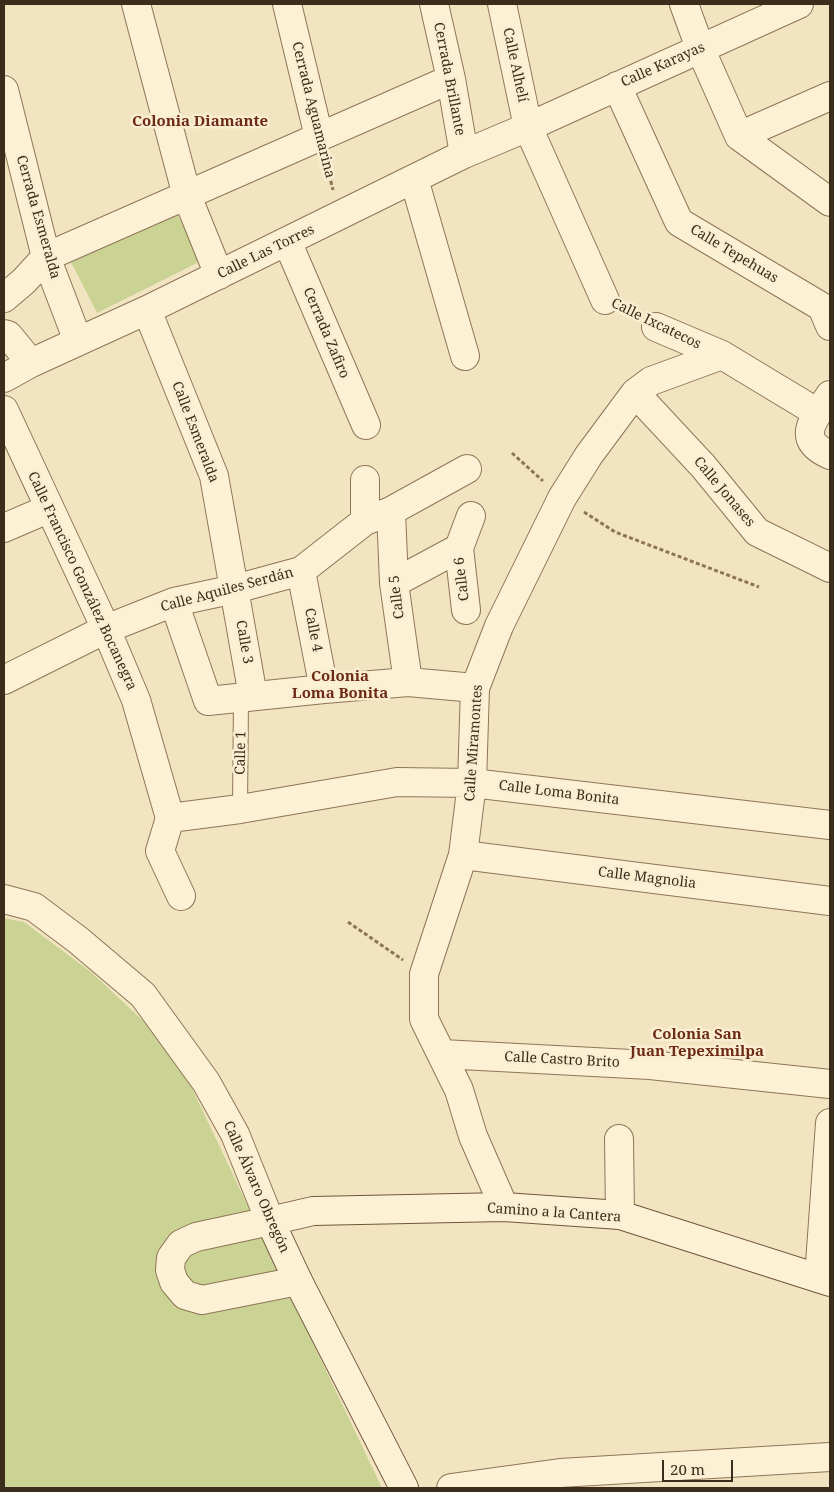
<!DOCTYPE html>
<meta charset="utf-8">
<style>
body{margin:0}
#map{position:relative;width:834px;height:1492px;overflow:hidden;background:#f2e4c1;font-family:"Noto Serif",serif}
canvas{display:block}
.frame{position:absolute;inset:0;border:5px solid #3c2c1c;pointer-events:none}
.scale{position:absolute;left:662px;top:1460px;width:71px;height:22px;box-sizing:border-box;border:2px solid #3c2c1c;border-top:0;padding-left:6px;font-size:15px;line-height:18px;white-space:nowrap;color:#3c2c1c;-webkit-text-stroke:4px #f9eed1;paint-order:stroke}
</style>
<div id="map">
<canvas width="834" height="1492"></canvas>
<div class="frame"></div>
<div class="scale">20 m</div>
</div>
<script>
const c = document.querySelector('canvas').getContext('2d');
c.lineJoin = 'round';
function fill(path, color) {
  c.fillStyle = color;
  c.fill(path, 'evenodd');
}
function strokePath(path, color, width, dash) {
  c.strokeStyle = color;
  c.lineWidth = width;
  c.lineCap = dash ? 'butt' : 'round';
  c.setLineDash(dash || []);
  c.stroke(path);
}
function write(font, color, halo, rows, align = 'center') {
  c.font = font + ' "Noto Serif",serif';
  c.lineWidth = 5;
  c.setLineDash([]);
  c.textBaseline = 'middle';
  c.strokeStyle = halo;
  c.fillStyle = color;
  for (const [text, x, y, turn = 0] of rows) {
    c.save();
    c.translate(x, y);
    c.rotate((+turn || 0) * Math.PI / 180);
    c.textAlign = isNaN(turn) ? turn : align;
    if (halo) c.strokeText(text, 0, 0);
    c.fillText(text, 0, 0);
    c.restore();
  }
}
fill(new Path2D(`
 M173 206 201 261 97 313 69 258Z
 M4 918 24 922 91 972 153 1030 187 1078 382 1488H4Z`), '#cad294');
const lane = new Path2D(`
 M240 809 241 697`);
const street = new Path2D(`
 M136 4 187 196 219 275
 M287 4 319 137
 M434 4 451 79 464 154
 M502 4 528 127 605 300
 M684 4 700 48 739 136 830 202
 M617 86 679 222 822 307 830 326
 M4 90 46 257 78 341
 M739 136 830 96
 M414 179 465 356
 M287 241 366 425
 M4 298 24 281 46 257 451 79
 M147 310 214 476 253 696
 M656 327 722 355 818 413
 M4 334 8 335 31 363
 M4 378 31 363 147 310 464 154 528 127 799 4
 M635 393 703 466 757 532 830 568
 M830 395C814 419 794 439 830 455
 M4 410 106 629 136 700 170 818 160 851 181 896
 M365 480V521
 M391 511 394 583 408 682
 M4 528 48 509
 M301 571 324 689
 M394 583 459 548
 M174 602 208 701 324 689 408 682 475 688
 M466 610 459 548 471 516
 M4 680 106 629 174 602 235 589 301 571 365 521 391 511 467 469
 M170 818 240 809 397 782 472 783 830 825
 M463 855 830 901
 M4 899 34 907 78 940 143 995 206 1082 235 1134 270 1221 196 1237 181 1244 171 1258 170 1270 174 1282 185 1295 202 1300 298 1281
 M442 1054 650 1065 830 1084
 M619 1139 620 1215
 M504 1207 473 1136 459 1090 424 1019V974L463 855 472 783 475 688 499 626 562 498 589 455 635 393 651 381 722 355
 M819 1278 830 1123
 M451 1488 560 1473 830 1457`);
const secondary = new Path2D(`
 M404 1488 298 1281 270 1221 313 1211 504 1207 620 1215 830 1282`);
strokePath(lane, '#8e7556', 16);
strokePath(street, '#8e7556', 30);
strokePath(secondary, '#70553a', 30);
strokePath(new Path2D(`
 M326 162 333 190
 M512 453 543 481
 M584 512 615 532 759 587
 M348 922 403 960`), '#8e7556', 3, [4, 2.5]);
strokePath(lane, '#fcf1d5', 14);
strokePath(street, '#fcf1d5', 28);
strokePath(secondary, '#fcf1d5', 28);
write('14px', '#3c2c1c', '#f9eed1', [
 ["Calle Alhelí",515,65,78],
 ["Calle Karayas",663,65,-24],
 ["Cerrada Brillante",449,79,79],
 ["Cerrada Aguamarina",313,110,76],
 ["Cerrada Esmeralda",38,217,74],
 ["Calle Las Torres",266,252,-26],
 ["Calle Tepehuas",734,254,31],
 ["Calle Ixcatecos",656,324,26],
 ["Cerrada Zafiro",326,333,67],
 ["Calle Esmeralda",195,432,69],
 ["Calle Jonases",724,492,50],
 ["Calle 6",462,579,-97],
 ["Calle Francisco González Bocanegra",82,581,65],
 ["Calle Aquiles Serdán",227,590,-15],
 ["Calle 5",397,597,-97],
 ["Calle 4",313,630,79],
 ["Calle 3",244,642,80],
 ["Calle Miramontes",474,743,-86],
 ["Calle 1",241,753,-89],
 ["Calle Loma Bonita",559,793,7],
 ["Calle Magnolia",647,878,7],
 ["Calle Castro Brito",562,1060,3],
 ["Calle Álvaro Obregón",256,1187,66],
 ["Camino a la Cantera",554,1213,4]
]);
write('bold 15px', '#6d2a17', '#f9eed1', [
 ["Colonia Diamante",200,122],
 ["Colonia",340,677],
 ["Loma Bonita",340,694],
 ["Colonia San",697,1035],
 ["Juan Tepeximilpa",697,1052]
]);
</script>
